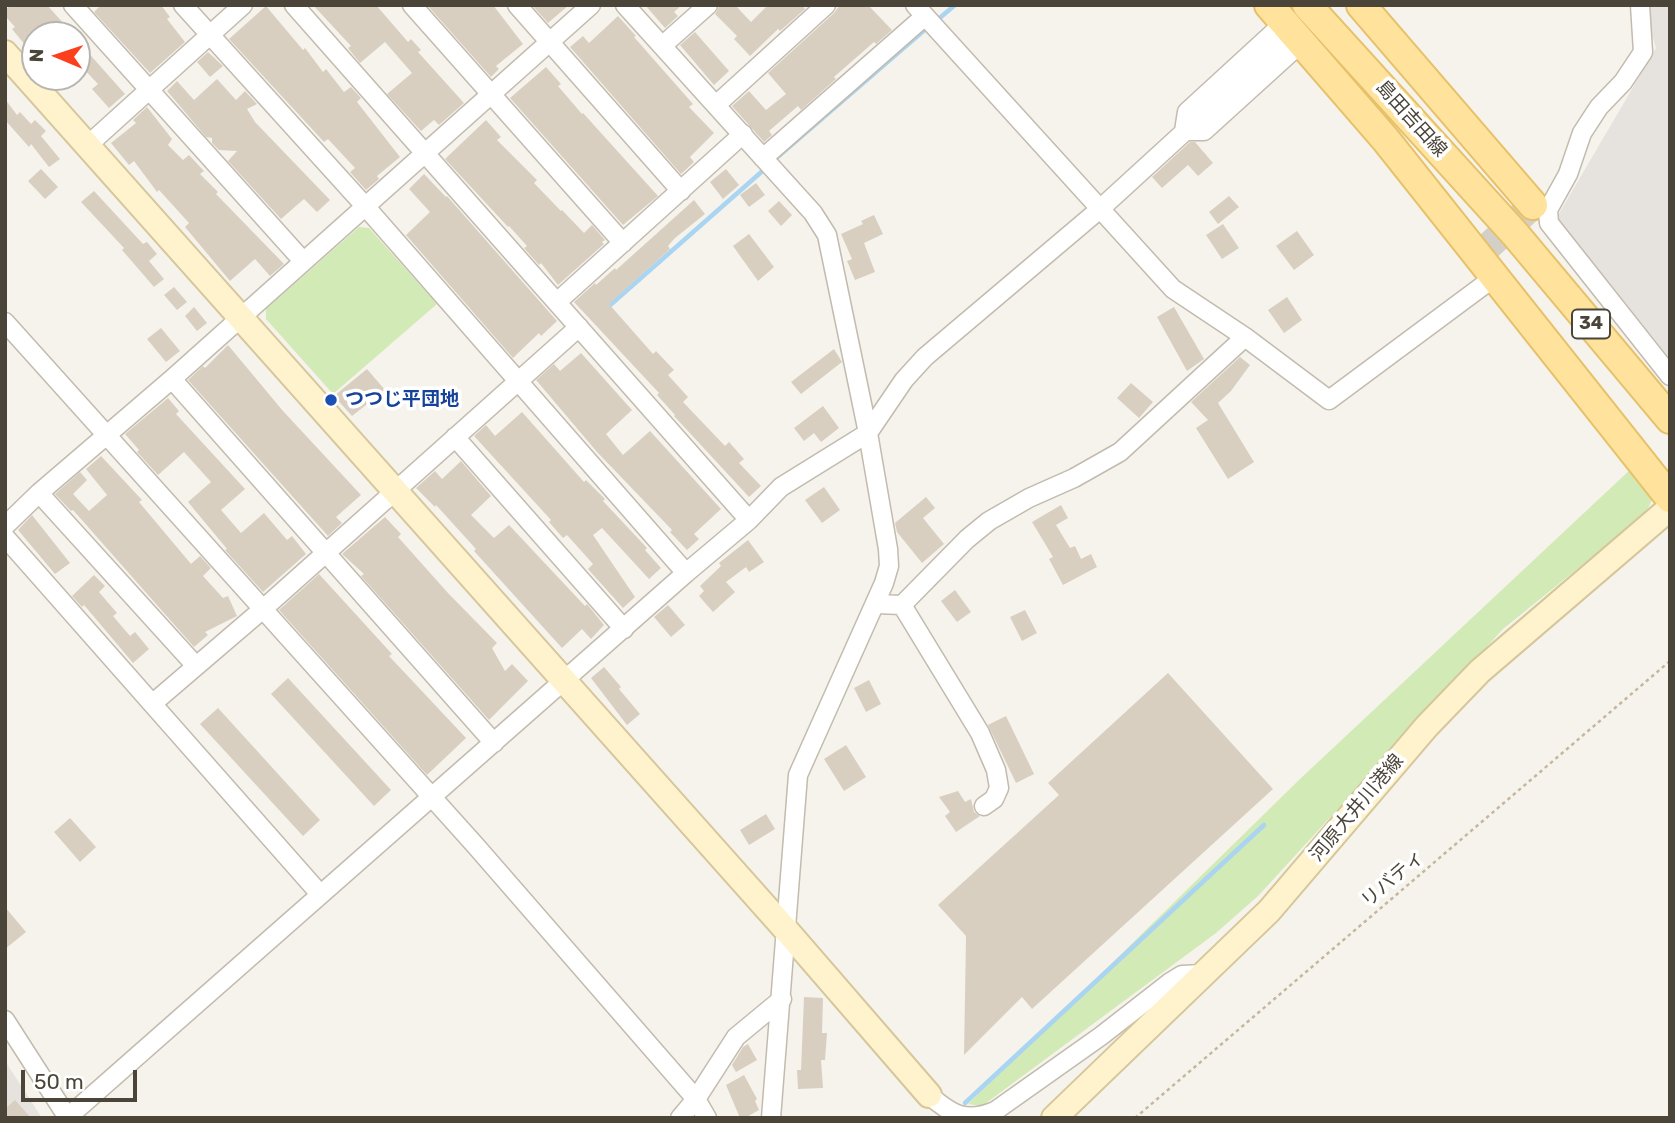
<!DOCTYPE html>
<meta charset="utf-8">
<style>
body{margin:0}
#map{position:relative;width:1675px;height:1123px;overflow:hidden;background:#f6f3ec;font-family:Rubik,sans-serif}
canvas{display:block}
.frame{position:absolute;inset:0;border:7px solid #4b4439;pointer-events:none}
.north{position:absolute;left:21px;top:21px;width:70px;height:70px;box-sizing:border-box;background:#fff;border:2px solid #b7b4b0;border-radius:50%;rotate:272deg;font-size:19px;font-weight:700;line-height:28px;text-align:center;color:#4b4439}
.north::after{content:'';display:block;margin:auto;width:24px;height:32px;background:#fc3f1d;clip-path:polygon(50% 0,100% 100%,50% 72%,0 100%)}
.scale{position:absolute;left:21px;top:1070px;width:116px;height:32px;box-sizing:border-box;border:4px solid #4b4439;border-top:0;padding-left:9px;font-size:21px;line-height:24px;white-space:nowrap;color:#4b4439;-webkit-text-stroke:5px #fff;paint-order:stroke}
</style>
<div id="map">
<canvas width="1675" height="1123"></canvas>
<div class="frame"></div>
<div class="north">N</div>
<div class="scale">50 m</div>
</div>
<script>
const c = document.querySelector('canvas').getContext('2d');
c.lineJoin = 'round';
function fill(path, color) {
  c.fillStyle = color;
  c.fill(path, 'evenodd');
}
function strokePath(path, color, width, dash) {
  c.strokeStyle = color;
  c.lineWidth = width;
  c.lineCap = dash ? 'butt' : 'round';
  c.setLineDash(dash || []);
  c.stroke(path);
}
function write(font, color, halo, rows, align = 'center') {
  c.font = font + ' Rubik,"Noto Sans JP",sans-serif';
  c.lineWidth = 7;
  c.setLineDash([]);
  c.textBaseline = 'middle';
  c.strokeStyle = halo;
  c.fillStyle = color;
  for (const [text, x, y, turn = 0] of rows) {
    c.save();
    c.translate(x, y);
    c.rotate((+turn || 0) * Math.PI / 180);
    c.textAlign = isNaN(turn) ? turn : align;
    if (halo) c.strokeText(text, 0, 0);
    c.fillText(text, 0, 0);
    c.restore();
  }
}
fill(new Path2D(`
 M1643 5H1670V368L1557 217 1656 48Z
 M5 1061 42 1118H5Z`), '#e6e2dd');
fill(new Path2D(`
 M359 227 369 228 437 304 333 394 266 319V309Z
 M1632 468 1653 498 1645 514 1503 629 1258 896 1216 933 982 1106 968 1104 1300 779Z`), '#d2eab5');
strokePath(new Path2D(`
 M935 22 955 5
 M773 161 928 27
 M608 307 767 167
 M965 1103 1264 825`), '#a9d4f2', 4.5);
fill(new Path2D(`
 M11 5H47L74 35H35V57L12 29 15 27 5 16V10Z
 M101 5H161L170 17 167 19 185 42 150 73 94 12Z
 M313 5H376L408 42 411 39 421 50 418 52 464 103 439 125 434 120 421 131 387 94 412 73 385 42 360 63 348 48 351 46Z
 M427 5H493L523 44 496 66 499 69 491 77Z
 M532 5H569L548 23Z
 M645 5H682L674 12 678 16 665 28Z
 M720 5H735L751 22 768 5H802L805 9 780 31 778 29 750 56 734 39 737 36 715 14Z
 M840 5H868L892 30 876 44 874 42 834 77 836 79 801 110 798 106 769 131 772 135 764 142 732 106 749 91 766 110 786 94 768 73 834 13Z
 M266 6 303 50 305 48 323 72 326 69 344 92 351 87 361 98 357 102 400 157 377 176 379 179 366 190 350 172 355 168 328 139 324 142 229 39Z
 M618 16 636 36 634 37 693 104 689 107 714 133 690 157 694 162 681 174 570 47 583 36 589 43Z
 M695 32 729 71 714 85 680 45Z
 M77 40 125 94 109 108 92 89 98 84 77 62Z
 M208 52 223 66 210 77 197 62Z
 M546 67 561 84 558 86 582 114 583 113 658 196 623 225 510 98Z
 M217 79 236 100 245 91 257 104 247 109 255 122 330 200 317 212 304 199 281 219 228 161 237 151 219 150 212 143V138L206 137 167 91 177 81 194 100Z
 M5 99 17 115 20 112 31 124 35 120 46 131 41 136 60 159 49 167 31 144 29 147 5 120Z
 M147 107 172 139 168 145 183 160 189 155 204 171 200 174 218 192 216 194 284 264 270 276 255 259 230 281 185 227 189 223 159 190 157 192 134 161 129 165 111 143 136 123 133 120Z
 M486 120 501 137 497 140 537 180 534 183 561 211 562 210 584 233 592 225 605 240 602 242 604 244 558 285 541 263 539 265 524 248 527 246 509 226 508 227 445 159Z
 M1190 142H1195L1213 163 1198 176 1188 165 1162 188 1152 177Z
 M41 169 58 187 45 199 28 181Z
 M726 169 739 185 723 199 710 182Z
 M424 174 446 197 447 196 557 321 541 336 539 333 513 358 406 235 430 212 409 189Z
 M756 183 765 195 749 207 740 195Z
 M94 191 143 244 147 242 157 254 149 261 164 279 154 287 122 250 124 248 81 202Z
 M1229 196 1239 207 1218 224 1209 212Z
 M694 200 705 214 675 238 668 246 670 249 609 304 653 354 656 351 674 370 668 375 688 397 683 402 725 446 729 442 744 459 739 463 761 486 749 497 674 416 675 415 657 395 659 393 574 302 595 283 596 285 615 268 616 270Z
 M779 201 792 215 781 226 768 211Z
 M874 215 883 234 864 243 875 272 855 280 847 261 852 259 841 234 863 224 861 221Z
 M1223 224 1239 248 1222 259 1206 235Z
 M1297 231 1314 255 1294 270 1276 246Z
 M749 234 774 267 758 281 733 246Z
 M174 287 187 302 177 310 164 295Z
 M1287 297 1302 320 1284 333 1268 310Z
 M194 307 207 323 197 331 185 316Z
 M1174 307 1204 359 1187 371 1157 317Z
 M161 328 180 351 166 362 147 339Z
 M228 345 283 411 361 495 336 517 342 523 328 536 188 380 203 366 205 368Z
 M834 349 842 362 801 394 791 382Z
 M581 353 632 410 606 434 623 455 650 431 721 509 694 534 699 539 687 550 670 532 672 530 597 452 536 380 554 364 560 371Z
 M1240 357 1250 365 1231 391 1218 403 1254 462 1228 479 1196 428 1208 420 1191 402Z
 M367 369 385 390 352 416 334 396Z
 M1131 383 1153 402 1139 418 1117 398Z
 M168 398 179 411 176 414 245 489 221 510 241 533 264 513 287 540 292 536 306 554 263 592 225 550 227 549 188 502 211 482 184 452 158 475 137 452 139 450 125 434Z
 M823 406 839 428 821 442 814 433 804 441 794 428Z
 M522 412 584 482 586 480 605 499 603 501 647 548 645 550 661 568 649 579 602 528 593 535 635 597 623 608 588 569 593 564 567 535 563 538 549 522 551 520 474 436 486 425 495 436Z
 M101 456 142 500 139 502 191 564 200 556 211 568 203 576 223 598 228 596 237 616 205 632 208 635 194 647 73 510 71 511 55 494 80 472 87 480 73 494 89 511 107 495 86 469Z
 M461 461 491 496 471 515 494 538 509 525 585 606 587 604 604 625 591 639 582 629 562 648 474 551 476 549 436 505 435 507 416 488 435 471 442 479Z
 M824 487 840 510 822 523 805 500Z
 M926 497 935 508 923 518 944 544 922 563 897 532 895 523Z
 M1061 505 1068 518 1056 525 1070 548 1075 546 1081 559 1091 554 1097 567 1063 585 1049 559 1053 557 1032 522Z
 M32 515 70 563 55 574 18 530Z
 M385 517 401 534 398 537 448 593 497 643 492 648 505 671 512 664 528 681 489 720 361 576 364 574 342 554Z
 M748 540 764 562 749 572 746 567 726 582 735 592 713 612 699 596 704 591 700 586 721 566 719 563Z
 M319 574 392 654 389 656 466 738 427 775 279 610Z
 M94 575 105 586 99 592 117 613 113 616 130 636 135 632 149 649 133 663 84 605 82 607 72 596Z
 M955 590 971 612 957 622 941 601Z
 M668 605 685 625 671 637 654 617Z
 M1025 610 1037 633 1022 641 1010 617Z
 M604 667 621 687 619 689 640 714 627 725 591 678Z
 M1168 673 1273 789 1032 1009 1022 997 964 1055 966 936 938 905 1059 795 1048 783Z
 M288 678 391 790 374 806 271 694Z
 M869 680 881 704 866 712 854 688Z
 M218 708 320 820 303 836 200 724Z
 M1006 716 1034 774 1016 783 988 725Z
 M846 745 866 777 844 791 824 759Z
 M958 791 965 802 971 799 974 812 980 816 956 832 945 816 950 812 939 797Z
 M766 814 775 829 749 845 740 830Z
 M70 818 96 847 80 862 54 832Z
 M5 907 26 932 5 949Z
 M804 997 823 998 822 1033H827L825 1060H821L823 1088 798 1089 797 1070H801Z
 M748 1044 757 1060 736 1072 732 1065 743 1047Z
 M744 1075 757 1099 755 1101 759 1110 745 1118H740L726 1085Z
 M15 1100 31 1118H5V1109Z`), '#d8cfc1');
strokePath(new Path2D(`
 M1479 255 1533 205`), '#d4d0c8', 28, [28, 14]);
const street = new Path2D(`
 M73 5 303 261
 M183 5 365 206 686 573
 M294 5 749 520
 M412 5 623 243
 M517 5 681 191
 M625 5 813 213 827 235 868 433 888 549 889 566 884 583 798 775 771 1118
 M915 5 1173 289 1245 337 1329 400 1496 276
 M1640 5 1643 52 1623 82 1599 107 1582 133 1568 174 1548 210 1549 223 1670 376
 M662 46 708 5
 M716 105 826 5
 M1184 131H1204L1301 43
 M1184 131 1187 112 1284 23
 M88 145 243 5
 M763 158 925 16
 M557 302 743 134
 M5 322 475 845 696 1099 707 1118
 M172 379 494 743
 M455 437 624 629
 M39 493 196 666
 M5 526 39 493 172 379 591 5
 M5 537 320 894
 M875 604 902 605 967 539 989 521 1029 498 1074 478 1120 452 1245 337
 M902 605 980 733 996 770 999 788 994 799 984 806
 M152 704 263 609 579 327
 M5 1020 68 1118
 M929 1095C952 1115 966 1123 995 1111L1101 1036 1169 983 1182 975 1204 974
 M68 1117 686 573 749 520 781 487 868 433 904 380 925 357 1100 209 1286 39
 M680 1118 696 1099 736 1037 782 999`);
const secondary = new Path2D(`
 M5 53 787 931 929 1095
 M1054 1118 1269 911 1427 726 1480 671 1670 508`);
const primary = new Path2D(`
 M1269 5 1386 140 1670 498
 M1307 5 1515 234 1670 419
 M1361 5 1533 205`);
strokePath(street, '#c2bbae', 21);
strokePath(secondary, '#d6c79b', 28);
strokePath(primary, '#e6c16a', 32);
strokePath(new Path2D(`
 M1135 1118 1670 661`), '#c4b79f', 2.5, [3.5, 3.5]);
strokePath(street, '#fff', 18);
strokePath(secondary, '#fff3cd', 24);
strokePath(primary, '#ffe39c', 28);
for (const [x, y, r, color] of [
 [331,400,7,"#1a4fb4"]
]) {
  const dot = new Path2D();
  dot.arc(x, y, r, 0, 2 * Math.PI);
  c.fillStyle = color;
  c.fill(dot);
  strokePath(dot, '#fff', 2.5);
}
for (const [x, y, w] of [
 [1591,324,38]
]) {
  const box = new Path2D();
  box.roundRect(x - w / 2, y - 14.5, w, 29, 5);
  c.fillStyle = '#fff';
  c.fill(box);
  strokePath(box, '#4b4439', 2);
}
write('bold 18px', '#4b4439', null, [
 ["34",1591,324]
]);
write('19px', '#4b4439', '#fff', [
 ["島田吉田線",1411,119,48],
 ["河原大井川港線",1357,808,-50],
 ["リバティ",1393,879,-41]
]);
write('bold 19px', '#164399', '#fff', [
 ["つつじ平団地",345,400]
], 'left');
</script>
